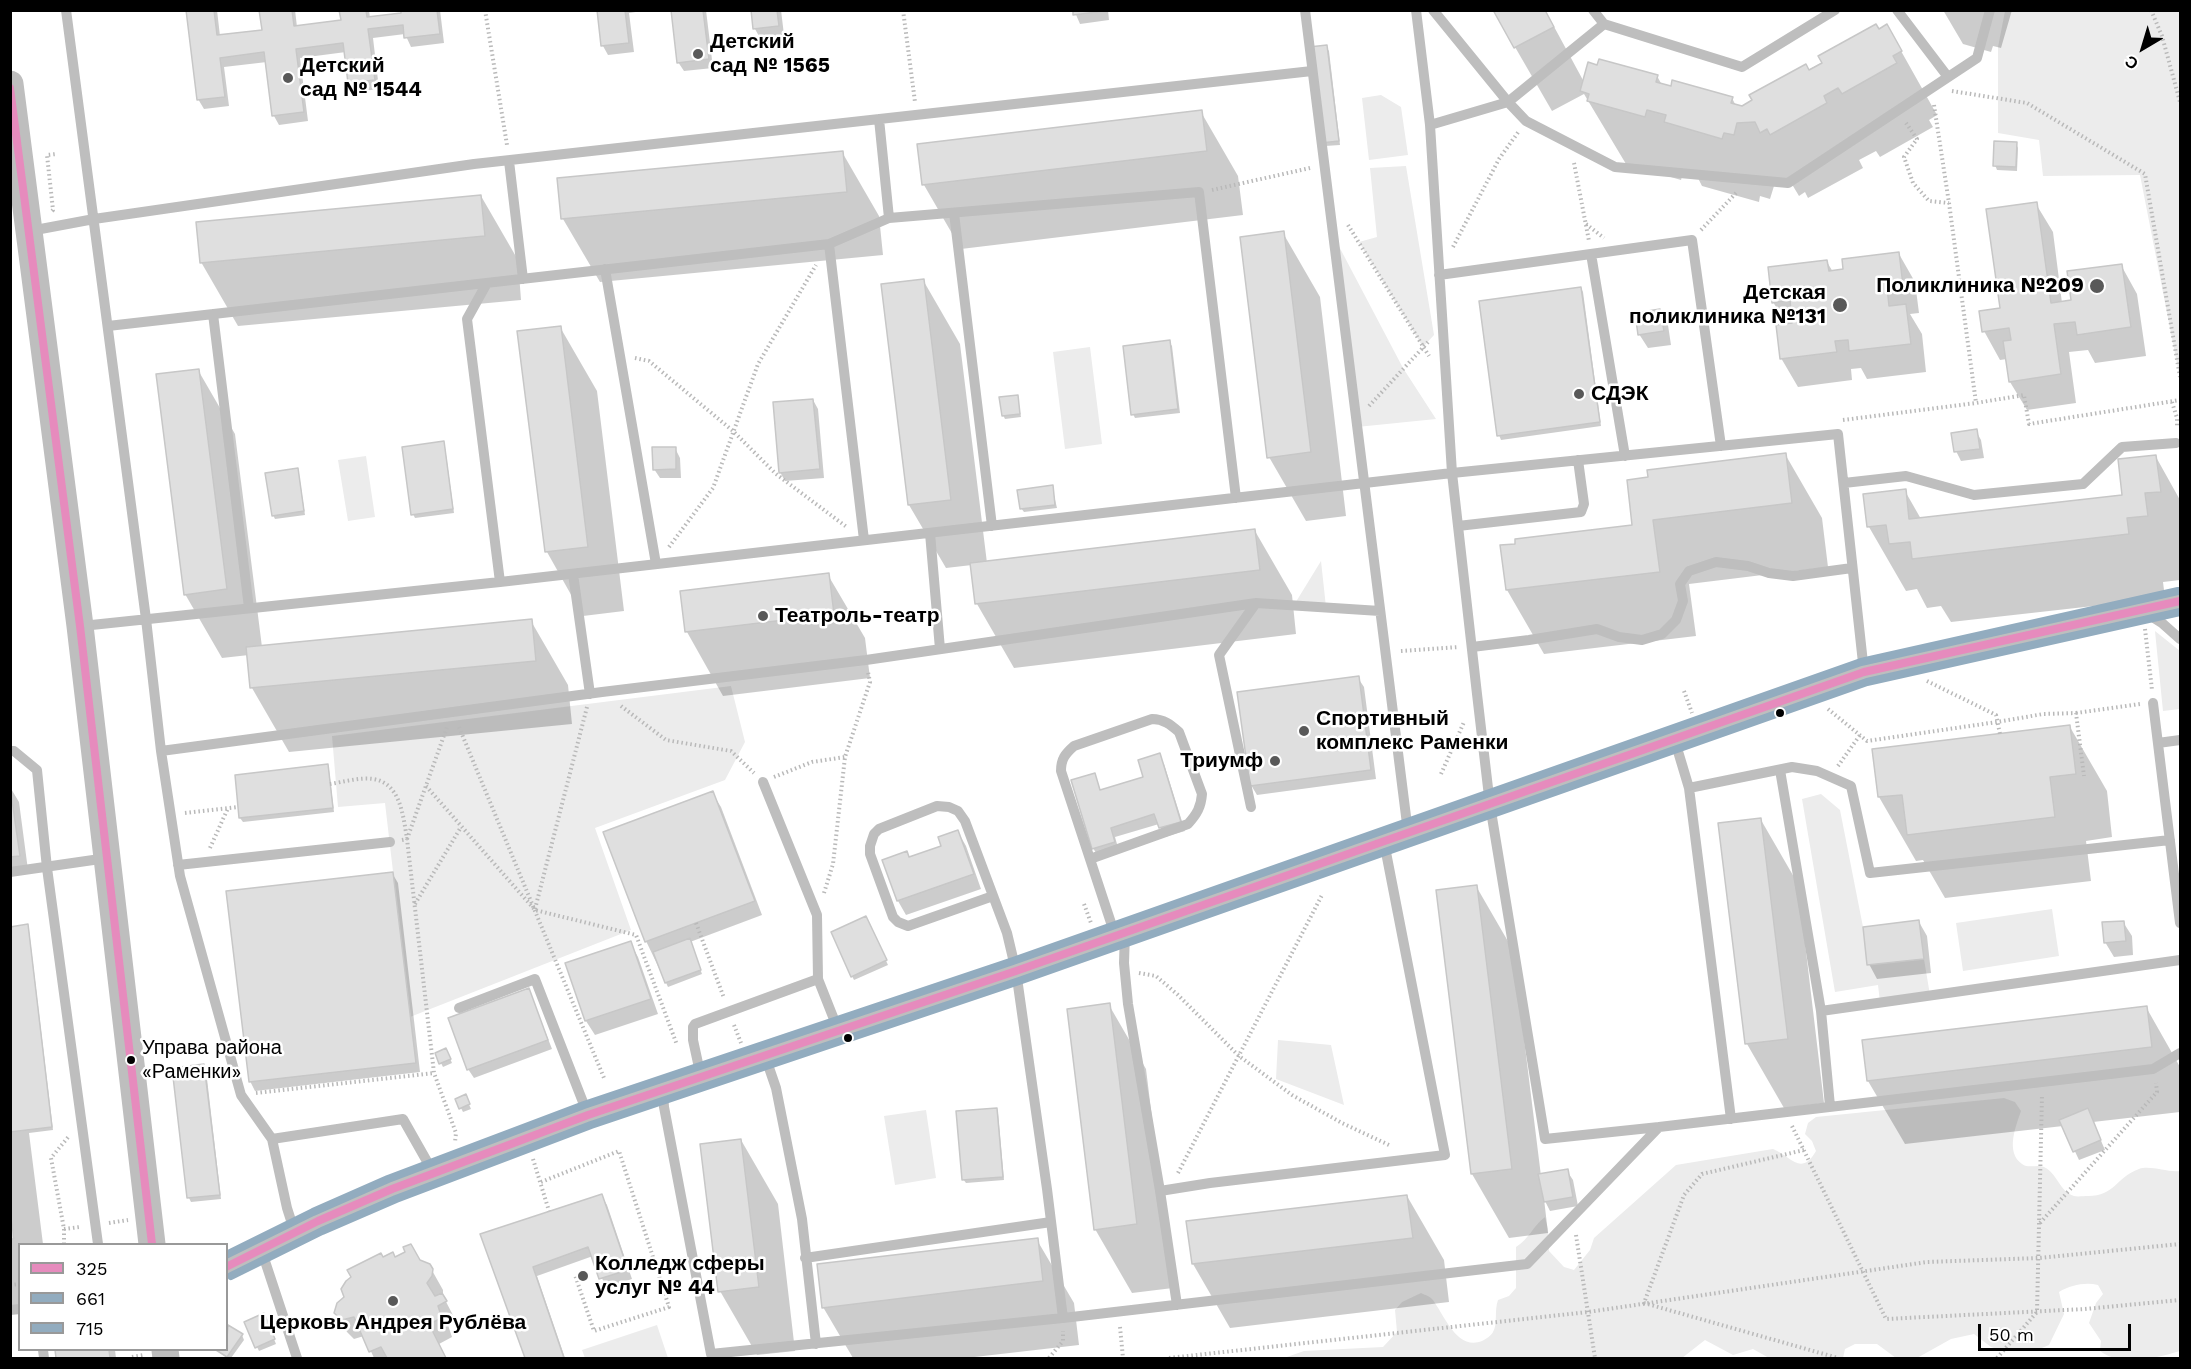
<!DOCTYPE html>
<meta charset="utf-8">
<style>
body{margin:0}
#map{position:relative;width:2191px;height:1369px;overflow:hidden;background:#fff;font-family:"Work Sans",sans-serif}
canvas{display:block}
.frame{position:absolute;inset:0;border:12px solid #000;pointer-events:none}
.legend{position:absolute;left:18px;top:1243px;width:210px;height:108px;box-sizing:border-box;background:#fff;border:2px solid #999;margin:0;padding:8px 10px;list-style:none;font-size:18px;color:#000}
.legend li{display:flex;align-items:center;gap:12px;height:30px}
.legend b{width:30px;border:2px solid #999}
.north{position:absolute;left:2113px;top:18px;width:60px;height:60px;-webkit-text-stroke:4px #fff;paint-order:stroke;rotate:218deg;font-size:16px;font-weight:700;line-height:24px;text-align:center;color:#000}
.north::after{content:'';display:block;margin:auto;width:21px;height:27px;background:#000;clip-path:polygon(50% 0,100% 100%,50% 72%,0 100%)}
.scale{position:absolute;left:1978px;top:1324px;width:153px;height:27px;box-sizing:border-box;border:3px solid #000;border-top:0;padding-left:8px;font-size:18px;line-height:21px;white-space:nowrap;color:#000;-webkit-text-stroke:4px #fff;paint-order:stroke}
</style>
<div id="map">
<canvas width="2191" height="1369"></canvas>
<div class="frame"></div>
<ul class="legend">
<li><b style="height:8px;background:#e68bbd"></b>325</li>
<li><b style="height:8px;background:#92acbf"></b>661</li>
<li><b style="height:8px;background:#92acbf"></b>715</li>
</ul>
<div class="north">С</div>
<div class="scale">50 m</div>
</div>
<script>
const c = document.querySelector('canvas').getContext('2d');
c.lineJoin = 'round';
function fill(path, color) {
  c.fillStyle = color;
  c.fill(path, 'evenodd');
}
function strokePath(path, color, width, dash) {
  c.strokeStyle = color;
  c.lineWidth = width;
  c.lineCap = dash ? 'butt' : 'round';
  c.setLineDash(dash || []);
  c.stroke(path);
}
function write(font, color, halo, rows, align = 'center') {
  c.font = font + ' "Work Sans",sans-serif';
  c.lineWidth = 5;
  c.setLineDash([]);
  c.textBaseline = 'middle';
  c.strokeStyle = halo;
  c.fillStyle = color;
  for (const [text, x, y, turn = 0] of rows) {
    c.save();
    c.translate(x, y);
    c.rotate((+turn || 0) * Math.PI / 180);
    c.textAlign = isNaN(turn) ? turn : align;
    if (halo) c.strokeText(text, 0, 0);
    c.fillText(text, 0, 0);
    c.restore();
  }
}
fill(new Path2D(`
 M2005 11H2180V379L2140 175 2043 176 2039 140 1998 133V47Z
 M1381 95 1401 107 1408 155 1369 160 1362 98Z
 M1406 166 1434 335 1423 347 1359 242 1377 237 1370 168Z
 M1333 235 1403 368 1436 419 1357 427Z
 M1090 347 1102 444 1065 449 1053 352Z
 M366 456 375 517 348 521 338 460Z
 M1321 561 1326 607 1294 605Z
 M2155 631 2180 651V709L2163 711Z
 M731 686 745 742 725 780 595 828 631 930 410 1017 385 803 338 807 332 736Z
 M1821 794 1840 810 1863 927 1867 965 1924 959 1930 995 1880 1002 1878 985 1835 992 1802 799Z
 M2052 909 2059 956 1963 971 1956 923Z
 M1278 1040 1331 1045 1344 1105 1276 1079Z
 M2004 1098 2015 1102 2021 1111C2016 1126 2005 1152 2022 1164 2029 1169 2037 1164 2044 1167 2057 1173 2060 1192 2074 1196 2077 1197 2084 1196 2088 1196 2115 1196 2115 1178 2139 1169 2151 1165 2168 1173 2180 1171V1351C2156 1358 2121 1367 2100 1351L2101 1341 2089 1323 2096 1303 2103 1294 2098 1285C2085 1282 2071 1285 2059 1292L2064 1314 2049 1345 2037 1350 2002 1351 1991 1347 1974 1334 1951 1339 1917 1358H1896L1877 1344H1855L1845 1349 1843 1358H1769L1753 1349 1733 1355 1705 1340 1682 1358H1284L1304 1351 1383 1347 1397 1332 1395 1310 1402 1302 1421 1293C1425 1295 1430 1296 1433 1300 1444 1315 1457 1351 1482 1341 1486 1339 1491 1336 1493 1332 1498 1324 1494 1311 1498 1300L1509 1296 1516 1288V1247C1529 1239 1533 1226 1545 1217L1548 1229 1549 1251 1564 1267 1574 1270 1590 1250 1594 1238 1676 1165 1773 1149C1791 1156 1801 1177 1816 1151L1812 1141 1805 1134 1808 1123 1816 1117Z
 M926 1110 936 1178 895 1185 884 1116Z
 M657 1325 668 1358H585L582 1350Z`), '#ececec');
fill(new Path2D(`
 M187 10H217L220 36 263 31 261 10H295L297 27 342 21 341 10H369L370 18 403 14 402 10H440L444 43 411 47 405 34 373 38 379 89 355 92 350 82 346 52 300 58 308 121 279 125 274 116 267 62 224 67 229 106 204 109 198 99Z
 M599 10H649L629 13 634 52 608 55 603 46Z
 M672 10H706L713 68 684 71 678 62Z
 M752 10H781L784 35 760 38 755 29Z
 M1074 10H1108L1109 20 1080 24Z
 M1545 10 1584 82 1657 76 1662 85 1732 98 1736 106 1742 107 1887 26 1937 115 1929 120 1933 127 1880 157 1876 151 1859 160 1863 168 1808 198 1805 192 1799 196 1793 186H1774L1770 199 1760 196 1759 202 1702 186 1697 176 1683 173 1681 180 1626 164 1584 94 1552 111 1515 47Z
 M1943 10H2012L2001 48 1993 46 1991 52 1963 44Z
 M1326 47 1329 51 1340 145 1325 146Z
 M1201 112 1238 176 1243 215 961 249 924 185 919 145Z
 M2016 144 2018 148 2017 171 1997 170 1995 165Z
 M842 152 879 216 883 255 600 282 563 219Z
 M481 196 518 260 521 300 238 326 201 262Z
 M2036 204 2053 232 2062 303 2073 301 2121 265 2137 294 2146 356 2095 363 2088 350 2069 352 2076 403 2027 410 2010 382 2007 359 2000 360 1984 331 2001 310Z
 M1283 233 1320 297 1346 516 1306 521 1269 457Z
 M1899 254 1915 282 1919 313 1910 314 1922 334 1926 372 1867 379 1861 368 1851 369 1852 380 1798 387 1781 358 1787 325 1773 302 1827 262 1833 272Z
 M923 280 960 344 987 563 1255 531 1292 595 1296 634 1014 668 977 604 972 565 946 568 909 505Z
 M1581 288 1583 292 1601 426 1501 440 1499 435Z
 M1660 311 1668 325 1671 345 1648 348 1639 334Z
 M560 327 597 391 624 611 583 616 547 552Z
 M1169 342 1172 346 1180 413 1135 418 1133 414Z
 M198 370 235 434 262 647 531 621 568 685 572 724 289 752 252 688 249 655 222 658 185 594Z
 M1017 396 1021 417 1005 419 1003 415Z
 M813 400 818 409 824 478 785 481 780 472Z
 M1976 431 1981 440 1984 458 1961 461 1956 451Z
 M443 443 445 447 454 513 415 518 413 514Z
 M675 448 680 458 681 478H660L654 469Z
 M1785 454 1822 518 1828 567 1689 584 1696 636 1544 654 1507 590 1502 547 1634 526Z
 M2156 457 2180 500V580L2163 582 2165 598 1951 622 1941 606 1927 608 1917 589 1906 591 1869 527 1905 491 1921 519 2124 496Z
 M297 470 299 474 305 515 275 519 273 515Z
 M1052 487 1057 508 1024 512 1021 508Z
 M828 575 865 638 870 678 723 696 687 632Z
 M1358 678 1364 687 1376 779 1257 795 1251 785Z
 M2070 727 2107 791 2112 837 2086 841 2091 881 1945 898 1923 860 1916 861 1879 797Z
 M1159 755 1164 764 1185 831 1165 837 1159 824 1115 837 1119 851 1099 858 1093 848 1094 775 1101 791 1145 778Z
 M327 766 329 770 334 812 243 822 240 818Z
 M10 787 19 802 28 870 10 872Z
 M712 793 721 807 762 915 690 942 702 974 668 987 646 941Z
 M1761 820 1798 884 1824 1103 1784 1108 1747 1044 1720 825Z
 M958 832 966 846 981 889 906 915 898 901 884 861 909 859 943 847Z
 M392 873 398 883 420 1072 255 1091 250 1081Z
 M1476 886 1513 950 1541 1176 1567 1171 1573 1180 1578 1206 1550 1211 1544 1199 1548 1233 1509 1238 1472 1174Z
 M868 922 888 965 854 980 852 976Z
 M1919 922 1927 936 1931 973 1877 979 1869 964Z
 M2123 922 2132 936 2133 955 2114 957 2105 942Z
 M27 926 29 930 53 1130 29 1133 43 1244H20V1306L11 1307 10 928Z
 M630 943 638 957 658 1014 595 1035 586 1021 567 964Z
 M529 990 552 1049 474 1078 468 1069Z
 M1109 1005 1146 1069 1173 1288 1132 1293 1095 1229Z
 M2146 1007 2180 1067V1112L2093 1122 2105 1150 2079 1160 2063 1126 1905 1144 1868 1081Z
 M448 1054 452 1063 443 1067 441 1063Z
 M203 1066 206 1070 221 1199 191 1202 189 1198 173 1069Z
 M467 1100 471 1109 463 1112 461 1108Z
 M996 1109 998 1113 1004 1180 966 1183 963 1179Z
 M741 1140 778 1204 795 1351 757 1355 720 1291Z
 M601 1195 607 1205 632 1279 606 1288 593 1256 537 1276 565 1358H527L482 1235Z
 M1407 1196 1444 1260 1449 1302 1230 1328 1193 1264Z
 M1037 1240 1074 1303 1079 1345 966 1358H853L823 1307Z
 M382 1259 420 1262 429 1265 443 1290V1296L456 1321 448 1325 452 1337 439 1344 446 1358H374L364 1336 354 1339 347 1332 336 1313Z
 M266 1319 276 1344 259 1351 257 1347Z
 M228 1327 242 1335 244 1340 231 1358H227L216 1350H226V1330Z
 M57 1350H115L116 1358H58Z`), '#0003');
const building = new Path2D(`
 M186 10H214L217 35 262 30 259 10H292L294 26 341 20 339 10H366L367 17 401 13V10H437L440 34 404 38 403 25 368 29 375 80 348 83 343 43 296 49 304 112 272 116 264 52 220 58 225 97 197 100Z
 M597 10H625L629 43 601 46Z
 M671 10H703L709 59 677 63Z
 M751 10H777L779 26 753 29Z
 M1073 10H1105V11L1073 15Z
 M1493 10H1545L1554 27 1514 48Z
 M1876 24 1879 29 1887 24 1902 51 1893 56 1897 63 1842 94 1838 88 1824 96 1827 103 1770 135 1767 129 1760 133 1755 122 1737 123 1734 135 1724 133 1722 139 1664 122 1666 115 1647 110 1645 117 1587 101 1589 94 1580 91 1588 62 1597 65 1599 59 1658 75 1656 82 1671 86 1672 80 1733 97 1731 103 1742 106 1752 100 1749 95 1806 64 1809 70 1822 63 1818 56Z
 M1327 45 1339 141 1321 143 1309 47Z
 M1202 110 1207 151 922 185 917 144Z
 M1994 141 2017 142 2016 167 1993 166Z
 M843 151 847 192 561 219 557 178Z
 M481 195 485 236 200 263 196 222Z
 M2037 202 2051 303 2071 300 2067 271 2122 264 2131 327 2077 335 2075 322 2054 324 2061 374 2009 382 2003 341 2011 340 2009 328 1982 332 1979 311 2000 308 1986 209Z
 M1284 231 1311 452 1267 458 1240 237Z
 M1899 252 1903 285 1887 287 1889 306 1906 304 1911 344 1849 351 1848 340 1835 341 1837 352 1780 359 1776 325 1792 323 1790 300 1772 303 1768 267 1827 260 1829 271 1843 269 1842 259Z
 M924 279 951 500 908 505 881 284Z
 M1581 287 1600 422 1497 436 1479 301Z
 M1660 309 1664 331 1638 335 1635 313Z
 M561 326 588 547 545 552 517 331Z
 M1170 340 1178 409 1131 415 1123 346Z
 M199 369 227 589 184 595 156 374Z
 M1018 395 1020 414 1002 416 999 397Z
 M813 399 820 469 779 473 773 402Z
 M1977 429 1980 449 1954 452 1951 433Z
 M444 441 453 509 411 515 402 447Z
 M652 447H676V469L653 470Z
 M1786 453 1792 503 1653 520 1660 572 1506 590 1500 545 1515 544V539L1632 525 1627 480 1648 477 1647 470Z
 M2156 455 2161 492 2145 493 2148 516 2127 518 2129 534 1912 559 1910 542 1889 544 1886 525 1867 527 1863 494 1906 489 1909 519 2122 495 2118 459Z
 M298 468 304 511 272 516 265 473Z
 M1053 485 1055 505 1020 509 1017 490Z
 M1255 529 1260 570 975 604 970 563Z
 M829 573 834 614 685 632 680 591Z
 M532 619 536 661 250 688 246 647Z
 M1359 676 1371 770 1250 786 1237 692Z
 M2070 725 2076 774 2050 777 2055 817 1907 835 1902 795 1878 797 1872 749Z
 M1160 753 1181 822 1159 828 1154 814 1111 828 1115 842 1092 849 1071 780 1095 773 1100 790 1143 777 1138 760Z
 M328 764 333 808 239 818 235 775Z
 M10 786 20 856 10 857Z
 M713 791 755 901 645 942 603 832Z
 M1761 818 1788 1039 1745 1044 1718 823Z
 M958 830 974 874 897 901 882 860 907 851 909 857 941 846 938 837Z
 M393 872 416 1063 249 1082 226 891Z
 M1477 885 1512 1169 1471 1174 1436 890Z
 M866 916 887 960 851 977 831 932Z
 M1919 920 1924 959 1867 965 1863 927Z
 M2124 921 2126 941 2104 943 2102 922Z
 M28 924 52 1127 10 1132V927Z
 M690 938 701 970 665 983 653 952Z
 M631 941 651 999 585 1021 565 963Z
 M529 988 548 1040 467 1070 448 1018Z
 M1110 1003 1137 1224 1094 1230 1067 1009Z
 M2147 1006 2152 1047 1867 1081 1862 1040Z
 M446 1048 451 1059 439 1064 435 1053Z
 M204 1064 220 1195 187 1198 172 1068Z
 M466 1094 470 1104 459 1109 455 1099Z
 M997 1108 1003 1177 962 1180 956 1111Z
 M2088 1108 2101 1140 2073 1152 2059 1120Z
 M741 1139 759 1287 718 1292 700 1144Z
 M1568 1169 1573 1197 1544 1202 1538 1174Z
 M602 1194 628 1270 599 1279 588 1247 533 1267 564 1358H525L480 1234Z
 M1407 1195 1413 1238 1192 1264 1186 1221Z
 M10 1210 14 1239H10Z
 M1038 1238 1043 1281 822 1308 817 1264Z
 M411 1244 420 1260 430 1264 433 1269 432 1276 427 1283 435 1296 442 1293 447 1301 438 1306 442 1318 429 1324 446 1358H387L381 1347 369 1352 354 1317 342 1320 334 1313 337 1303 344 1297 341 1289 346 1281 351 1277 347 1270 381 1253 383 1257 393 1252 395 1257 405 1252 403 1247Z
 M264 1313 275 1339 255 1348 244 1322Z
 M228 1325 243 1334 227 1357 216 1350H226Z
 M55 1350H109L110 1358H56Z`);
fill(building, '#dfdfdf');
strokePath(building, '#c7c7c7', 1.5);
strokePath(new Path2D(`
 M485 10 507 145
 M903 10 915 102
 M2151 10 2162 36 2180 102
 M1952 91 2027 103 2145 174 2180 377
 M1934 105 1949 203 1976 403
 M1906 123 1917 139 1904 157 1913 183 1929 201 1949 203
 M1574 163 1589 241
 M1212 190 1310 168
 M52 211 53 210 47 155 56 154
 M1586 224 1604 238
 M1348 225 1429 356
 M1701 230 1737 192
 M1453 247 1499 159 1519 131
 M635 358 649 361 733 431 776 474 848 528
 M2172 402 2177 418V428
 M1369 406 1429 341
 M1843 420 1976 403 2024 395 2029 424 2180 400
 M669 547 713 488 758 364 816 265
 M2145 629 2152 690
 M1401 651 1459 647
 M1927 681 1996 715 2000 734
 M1684 691 1692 713
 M621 706 666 740 731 751 754 773
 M1828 709 1867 741 1997 722 2043 714 2076 713 2084 776
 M2076 713 2140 704
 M459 727 604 1078
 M1838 766 1860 735
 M1441 774 1464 722
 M774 777 812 762 845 757
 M330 784C343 782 360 777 373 779 401 783 403 817 407 838
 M426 786 535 910 636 935 677 1045
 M185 813 238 807
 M407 839 447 727
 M402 840 407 839 434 1073 456 1133 455 1142
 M210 848 228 808
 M824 893 833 864 845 757 870 682 868 672
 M415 904 461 827
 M1084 904 1091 923
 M535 909 587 707
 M696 923 724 998
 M1139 973 1156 976 1178 995 1239 1056 1292 1095 1342 1123 1389 1145
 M734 1025 741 1043
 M256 1093 434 1073
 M1792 1126 1886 1319 2085 1309 2180 1300
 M1804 1150 1702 1174 1684 1195 1644 1303 1838 1358
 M533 1159 549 1211
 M1178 1173 1322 895
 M541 1182 619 1151 669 1307 594 1331 575 1275
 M109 1223 128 1220
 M2040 1223 2157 1092 2156 1083
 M64 1229 80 1227
 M1576 1235 1595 1358
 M64 1244V1229L51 1158 69 1136
 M10 1285 20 1284
 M1120 1327 1123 1358
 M132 1357 144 1355
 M1049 1358 1063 1341V1331
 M1169 1358 1588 1312 1927 1262 2039 1258 2180 1244
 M1997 1358 2037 1312 2042 1095`), '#b9b9b9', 4, [1.5, 3]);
strokePath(new Path2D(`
 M66 10 146 619 161 751 180 876 241 1095 272 1139 287 1208 295 1233
 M1305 10 1408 832
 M1416 10 1430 125 1452 473 1477 694 1490 805 1545 1139 1659 1127
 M1433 10 1508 102 1526 121 1615 167 1788 183 1977 58 1990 10
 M1593 10 1604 24
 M1897 10 1948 77
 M879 119 889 218
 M1430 125 1508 102 1604 24 1742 67 1835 10
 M509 161 523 279
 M954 213 992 526
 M30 231 94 219 474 164 1312 71
 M829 244 864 540
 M1591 254 1625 456
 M605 269 656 564
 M1439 275 1692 240 1721 446
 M487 283 467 319 500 582
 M213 314 249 608
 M108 326 829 244 889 218 1199 192 1236 498
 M1844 483 1906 476 1974 495 2083 484 2122 447 2176 443
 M1458 526 1581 512 1584 504 1578 460
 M930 533 940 649
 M573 574 590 694
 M2143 611 2162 623 2180 639
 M82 626 500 582 1452 473 1838 434 1864 672
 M1472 647 1529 640 1597 629 1619 637 1642 640 1662 634 1676 620 1683 601 1680 584 1689 571 1716 562 1748 566 1769 573 1793 576 1852 568
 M2153 703 2180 923
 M1674 738 1689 788 1731 1119
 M2158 743 2180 740
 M10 751H14L37 770 47 868 98 1244
 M161 751 602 692 866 660 1256 603 1380 611
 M1780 770 1821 1011 2180 960
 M763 782 817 915 818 979 839 1032
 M1689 788 1792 767 1817 771 1851 786 1870 873 2170 840
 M1251 807 1219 655 1256 603
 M1090 859 1188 824C1197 814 1201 807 1202 794L1179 732C1171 725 1164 719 1152 719L1074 746C1065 754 1061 759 1061 771L1115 935
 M178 865 390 842
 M10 872 107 858
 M1125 932 1124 963 1128 1004 1160 1191 1210 1183 1445 1155 1384 842
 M459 1008 535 979 588 1115
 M1821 1011 1830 1106
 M765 1056 776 1088 802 1219 816 1344
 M701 1077 693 1040V1027L695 1024 818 979
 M663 1090 664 1107 711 1354 1063 1318 1047 1189 1016 971 1007 933 965 821 958 811 949 807 937 806 879 829 874 834 870 846V854L893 917 898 922 908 926 993 896
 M272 1139 403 1119 433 1172
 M1160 1191 1177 1305
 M261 1249 297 1358
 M805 1258 1051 1222
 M10 1310 20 1309
 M1063 1318 1527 1264 1659 1127 2153 1069 2180 1053
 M43 1350 44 1358`), '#bebebe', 10);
strokePath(new Path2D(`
 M226 1267 318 1221 392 1189 452 1165 588 1115 1016 971 1864 672 2180 601`), '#bebebe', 22);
strokePath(new Path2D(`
 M10 84 80 626 152 1244
 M165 1350 166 1358`), '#bebebe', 27);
strokePath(new Path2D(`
 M10 88 80 626 152 1244
 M226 1267 318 1221 392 1189 588 1115 1016 971 1864 672 2180 601`), '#e68bbd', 8);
strokePath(new Path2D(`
 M231 1276 322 1231 396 1199 591 1125 1019 981 1867 682 2180 612`), '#92acbf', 8);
strokePath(new Path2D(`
 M226 1255 313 1212 388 1179 584 1105 1013 961 1861 662 2178 591`), '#92acbf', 8);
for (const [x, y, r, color] of [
 [698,54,6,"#595959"],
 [288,78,6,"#595959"],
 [2097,286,8,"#595959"],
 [1840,305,8,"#595959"],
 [1579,394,6,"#595959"],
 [763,616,6,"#595959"],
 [1780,713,5,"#000"],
 [1304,731,6,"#595959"],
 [1275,761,6,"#595959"],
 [848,1038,5,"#000"],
 [131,1060,5,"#000"],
 [583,1276,6,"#595959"],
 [393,1301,6,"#595959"]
]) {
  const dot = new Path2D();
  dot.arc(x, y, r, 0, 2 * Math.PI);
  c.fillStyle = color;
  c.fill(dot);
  strokePath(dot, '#fff', 2);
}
write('20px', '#000', '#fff', [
 ["Управа района",142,1048],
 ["«Раменки»",142,1072]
], 'left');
write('bold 21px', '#000', '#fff', [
 ["Детский",710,42],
 ["сад № 1565",710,66],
 ["Детский",300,66],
 ["сад № 1544",300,90],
 ["Поликлиника №209",2084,286,"right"],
 ["Детская",1826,293,"right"],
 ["поликлиника №131",1826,317,"right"],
 ["СДЭК",1591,394],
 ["Театроль-театр",775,616],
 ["Спортивный",1316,719],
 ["комплекс Раменки",1316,743],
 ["Триумф",1263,761,"right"],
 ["Колледж сферы",595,1264],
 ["услуг № 44",595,1288],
 ["Церковь Андрея Рублёва",393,1323,"center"]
], 'left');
</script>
